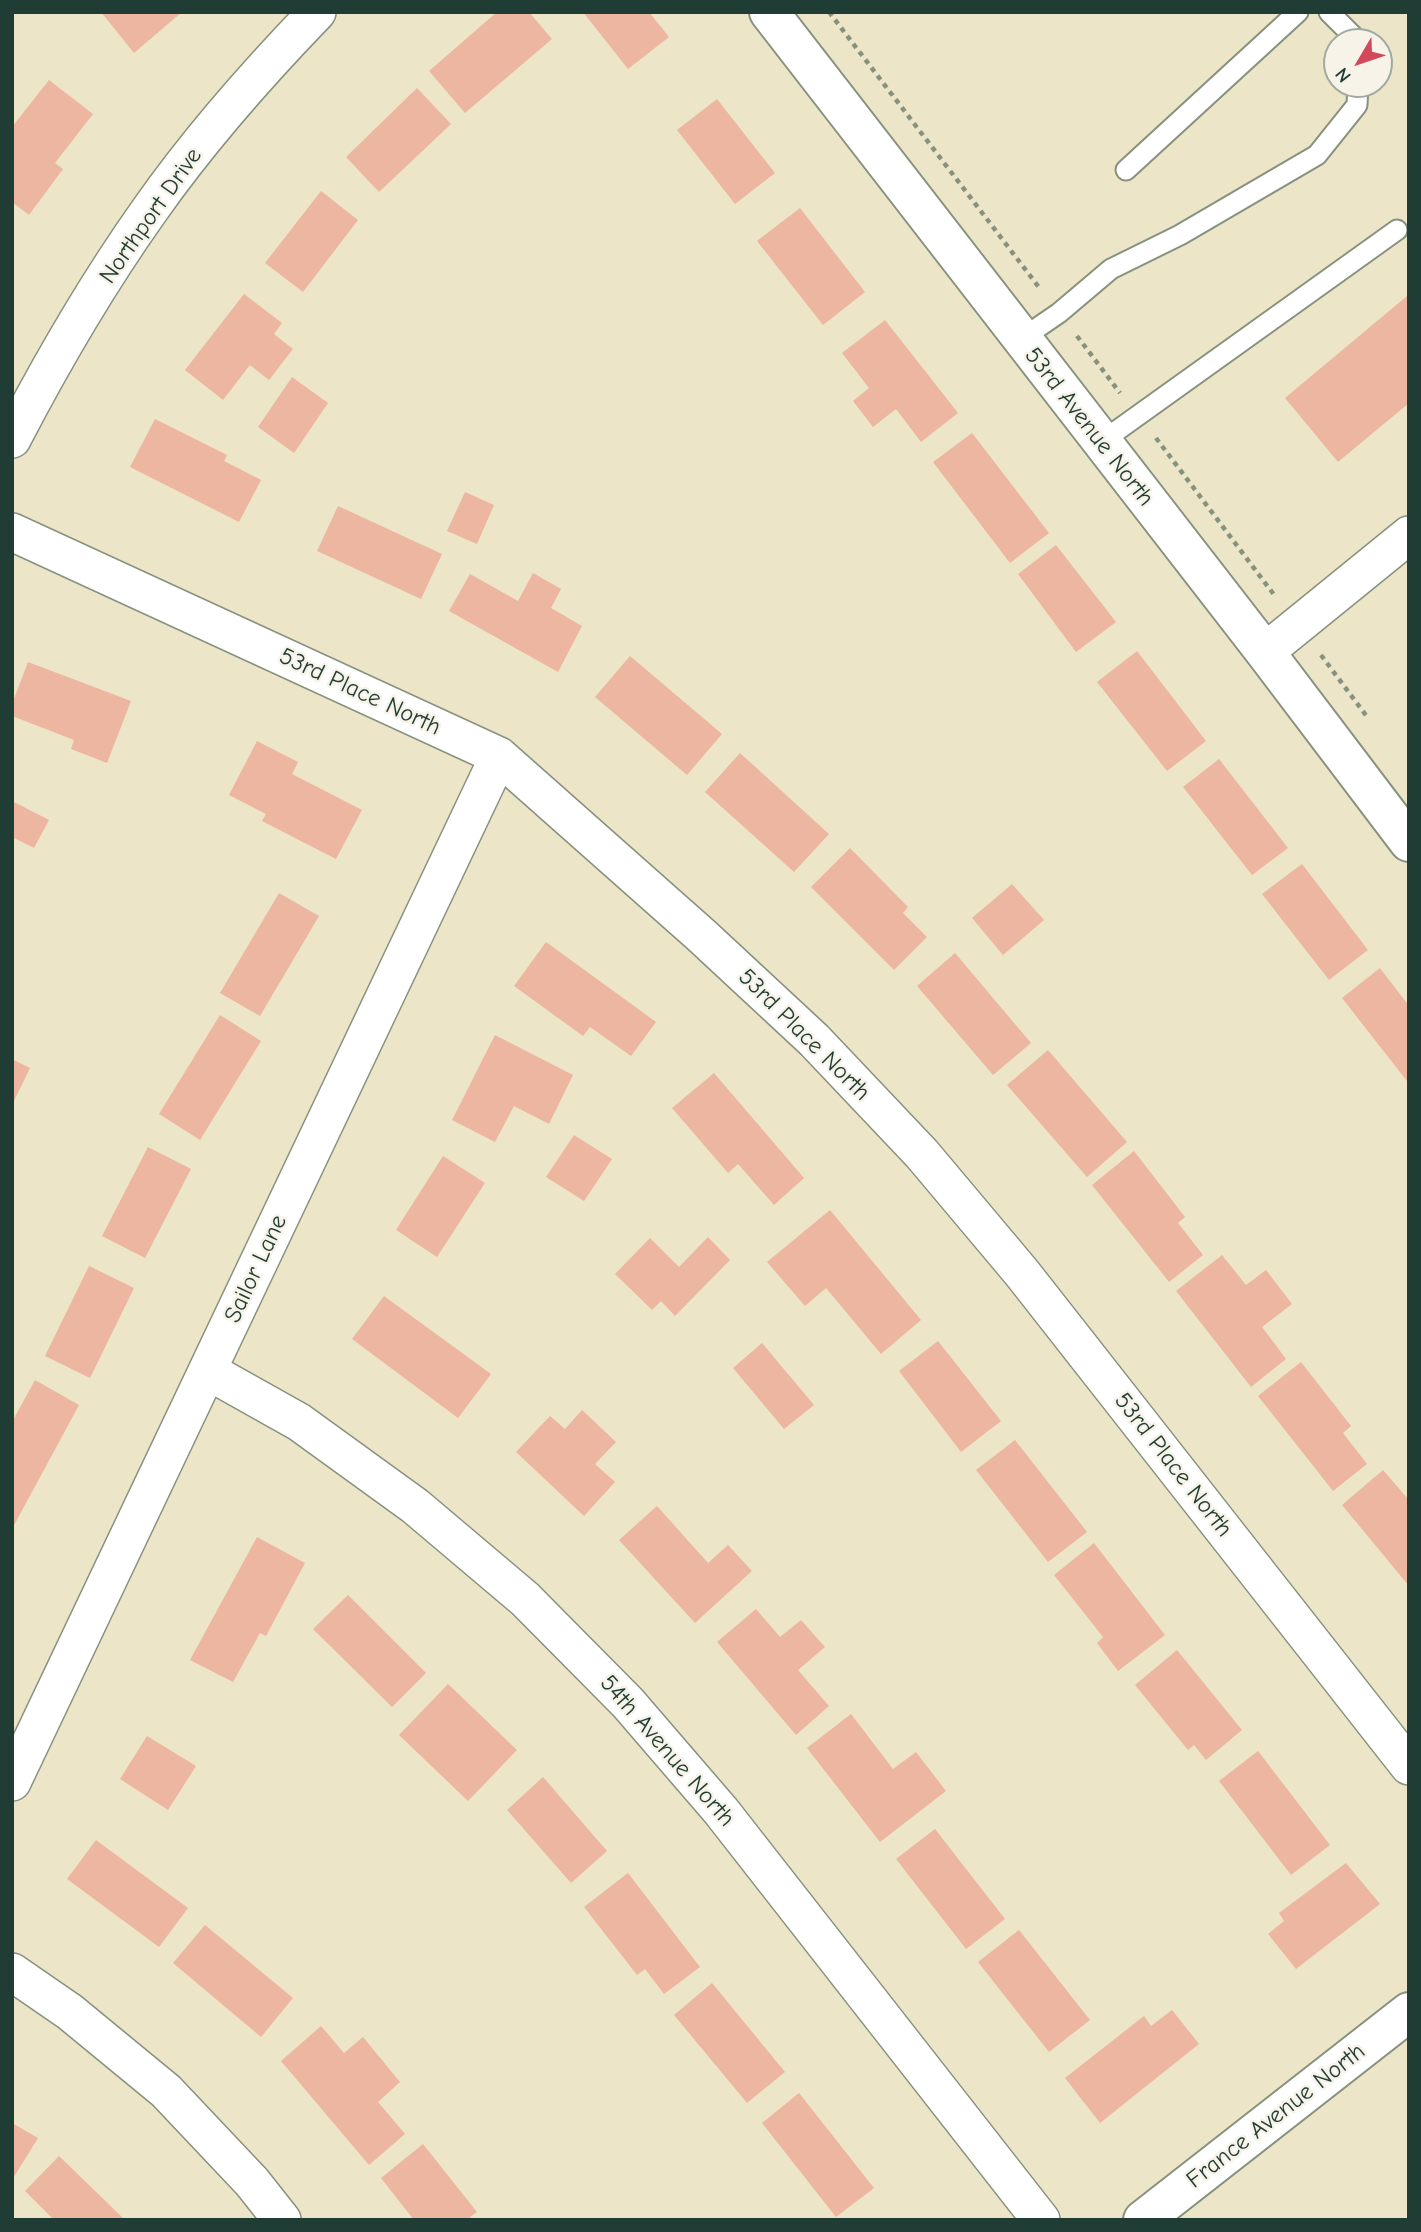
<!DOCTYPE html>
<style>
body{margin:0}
#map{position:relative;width:1421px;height:2232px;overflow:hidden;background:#ece5c7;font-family:"Comic Neue",sans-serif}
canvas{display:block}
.frame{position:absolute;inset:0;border:14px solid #1f3d34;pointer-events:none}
.north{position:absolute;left:1323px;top:28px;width:70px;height:70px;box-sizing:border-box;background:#f7f3e8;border:2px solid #a1aaa0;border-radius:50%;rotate:231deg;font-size:19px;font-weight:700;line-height:28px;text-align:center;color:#1f3d34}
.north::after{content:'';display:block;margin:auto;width:24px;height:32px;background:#d1495b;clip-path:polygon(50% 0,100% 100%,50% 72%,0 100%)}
</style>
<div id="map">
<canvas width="1421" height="2232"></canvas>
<div class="frame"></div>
<div class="north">N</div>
</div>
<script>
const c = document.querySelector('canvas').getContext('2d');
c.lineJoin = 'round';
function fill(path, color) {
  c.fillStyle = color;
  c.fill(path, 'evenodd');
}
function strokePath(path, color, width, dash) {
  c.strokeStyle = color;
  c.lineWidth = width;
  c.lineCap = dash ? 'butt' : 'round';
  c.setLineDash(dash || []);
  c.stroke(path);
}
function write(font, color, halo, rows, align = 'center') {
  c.font = font + ' "Comic Neue",sans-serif';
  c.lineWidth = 5;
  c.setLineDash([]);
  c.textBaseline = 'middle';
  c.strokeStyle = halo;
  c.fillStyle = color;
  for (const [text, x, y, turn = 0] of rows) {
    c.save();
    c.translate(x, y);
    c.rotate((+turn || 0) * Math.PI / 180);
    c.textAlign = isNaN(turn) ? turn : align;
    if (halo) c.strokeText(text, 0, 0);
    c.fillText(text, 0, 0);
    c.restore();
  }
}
fill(new Path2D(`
 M101 12H182L134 53Z
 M497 12H529L552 39 465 113 429 71Z
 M583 12H649L669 37 628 69Z
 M49 80 93 114 55 163 63 169 29 215 12 202V127Z
 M417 88 451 124 379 192 346 157Z
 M717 99 775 173 735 204 677 130Z
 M321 191 358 220 303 292 265 263Z
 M800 208 865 292 823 325 757 241Z
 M244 294 282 323 274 334 293 349 269 380 250 365 223 400 185 370Z
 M1407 296 1409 299V403L1338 462 1285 398Z
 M885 320 958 413 921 442 896 409 873 427 853 401 869 388 842 353Z
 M292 377 328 403 294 453 258 427Z
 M155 419 227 455 224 461 261 480 239 522 130 467Z
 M972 433 1049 533 1010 563 933 462Z
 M465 492 494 505 477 544 447 531Z
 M338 506 442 554 421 599 317 551Z
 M1056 545 1116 622 1076 652 1018 574Z
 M533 573 561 589 551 608 582 626 558 672 449 611 470 574 518 601Z
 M1137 651 1206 741 1167 771 1097 682Z
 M630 656 722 734 687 775 595 697Z
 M28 662 131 701 107 763 71 749 74 740 12 716V704Z
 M257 741 298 762 292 774 362 810 336 859 262 821 266 814 229 795Z
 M740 753 829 834 794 872 705 792Z
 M1219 759 1288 848 1252 875 1183 787Z
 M12 801 49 820 34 848 12 837Z
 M850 848 908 907 903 913 927 937 894 970 811 887Z
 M1302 864 1368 950 1329 980 1262 894Z
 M1012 884 1044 920 1003 955 972 918Z
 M279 893 319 916 260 1016 220 993Z
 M546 942 656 1022 631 1056 590 1027 583 1036 514 986Z
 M955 953 1031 1043 993 1075 917 986Z
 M1380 968 1409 1006 1407 1081 1342 998Z
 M220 1015 261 1041 200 1140 159 1114Z
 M495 1035 573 1075 549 1124 514 1106 495 1142 452 1120Z
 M1048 1050 1127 1142 1087 1177 1007 1085Z
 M12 1059 30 1068 12 1105Z
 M714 1073 804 1178 774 1205 738 1164 728 1173 672 1108Z
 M574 1135 612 1159 584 1201 546 1177Z
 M148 1147 191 1169 145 1258 102 1236Z
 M1134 1151 1185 1217 1178 1223 1203 1255 1169 1282 1092 1185Z
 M443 1156 485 1183 437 1257 396 1230Z
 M830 1210 921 1320 881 1354 826 1288 805 1306 767 1262Z
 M708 1237 730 1260 675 1316 661 1301 652 1310 615 1274 650 1238 679 1267Z
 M1222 1255 1246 1285 1266 1270 1292 1304 1262 1327 1286 1359 1251 1387 1176 1291Z
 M89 1266 134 1288 90 1378 45 1356Z
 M384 1296 491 1374 458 1418 352 1339Z
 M938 1341 1001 1421 961 1452 899 1371Z
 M762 1343 814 1405 784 1429 733 1368Z
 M1301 1362 1351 1426 1343 1433 1367 1464 1333 1491 1258 1396Z
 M35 1380 79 1405 12 1529V1422Z
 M582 1410 616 1442 595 1464 615 1482 584 1516 516 1452 550 1416 565 1429Z
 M1015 1440 1087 1532 1048 1562 976 1470Z
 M1383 1470 1409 1500V1586L1342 1505Z
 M657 1506 708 1563 728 1545 752 1571 695 1623 619 1540Z
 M257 1537 305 1563 266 1636 260 1633 233 1682 190 1660Z
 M1094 1543 1165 1635 1118 1671 1097 1643 1103 1637 1054 1575Z
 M348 1595 426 1673 392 1707 313 1629Z
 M756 1609 780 1637 801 1620 825 1647 798 1670 829 1706 796 1735 717 1642Z
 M1177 1650 1242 1730 1206 1760 1194 1745 1188 1750 1135 1685Z
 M448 1684 517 1750 468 1801 399 1735Z
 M851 1714 893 1769 916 1752 946 1791 880 1842 807 1748Z
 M147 1736 196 1766 168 1810 120 1779Z
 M1258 1751 1330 1845 1291 1875 1219 1781Z
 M543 1777 607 1851 571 1883 507 1810Z
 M935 1829 1005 1919 966 1949 896 1859Z
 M96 1840 188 1908 159 1947 67 1879Z
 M1346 1863 1380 1904 1296 1969 1268 1934 1284 1921 1279 1913Z
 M628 1873 700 1967 664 1994 645 1969 637 1975 584 1907Z
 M205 1925 293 1998 261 2037 173 1963Z
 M1019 1930 1090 2020 1049 2052 978 1962Z
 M712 1983 785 2072 747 2103 674 2015Z
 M1172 2010 1199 2044 1100 2123 1065 2078 1144 2016 1151 2026Z
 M321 2026 344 2053 363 2037 400 2082 378 2102 405 2134 369 2165 281 2061Z
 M799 2093 874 2188 836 2217 762 2123Z
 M12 2123 38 2138 12 2180Z
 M423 2144 477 2212 470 2217 472 2220H414L381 2178Z
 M59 2156 125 2220H54L25 2191Z`), '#ecb6a0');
const service = new Path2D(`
 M1329 12 1359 42
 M1126 170 1298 12
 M1021 339 1059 313 1111 269 1180 235 1317 155 1357 105 1358 84
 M1101 442 1397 230`);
const minor = new Path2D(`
 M12 439C53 360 98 283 149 211 198 141 258 73 317 12
 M12 532 499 756 701 935 814 1040 922 1154 1022 1273 1409 1766
 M1265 652 1409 535
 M208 1371 299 1422 415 1506 525 1599 628 1703 721 1811 1041 2220
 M12 1782 499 756
 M12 1972 70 2012 166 2091 252 2182 282 2220`);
const tertiary = new Path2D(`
 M769 12 1265 652 1409 842
 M1143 2220 1409 2012`);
strokePath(service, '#86917e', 23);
strokePath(minor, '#86917e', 40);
strokePath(tertiary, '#86917e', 42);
strokePath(new Path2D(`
 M829 12 1041 290
 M1077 336 1120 393
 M1156 438 1275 596
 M1321 655 1368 718`), '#86917e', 4.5, [5, 5]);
strokePath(service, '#fff', 19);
strokePath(minor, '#fff', 37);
strokePath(tertiary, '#fff', 38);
write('24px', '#1f3d34', '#f7f3e8', [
 ["Northport Drive",151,216,-55],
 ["53rd Avenue North",1089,427,52],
 ["53rd Place North",360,692,25],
 ["53rd Place North",804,1035,45],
 ["Sailor Lane",256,1269,-65],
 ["53rd Place North",1173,1465,52],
 ["54th Avenue North",667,1751,49],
 ["France Avenue North",1276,2116,-38]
]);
</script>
